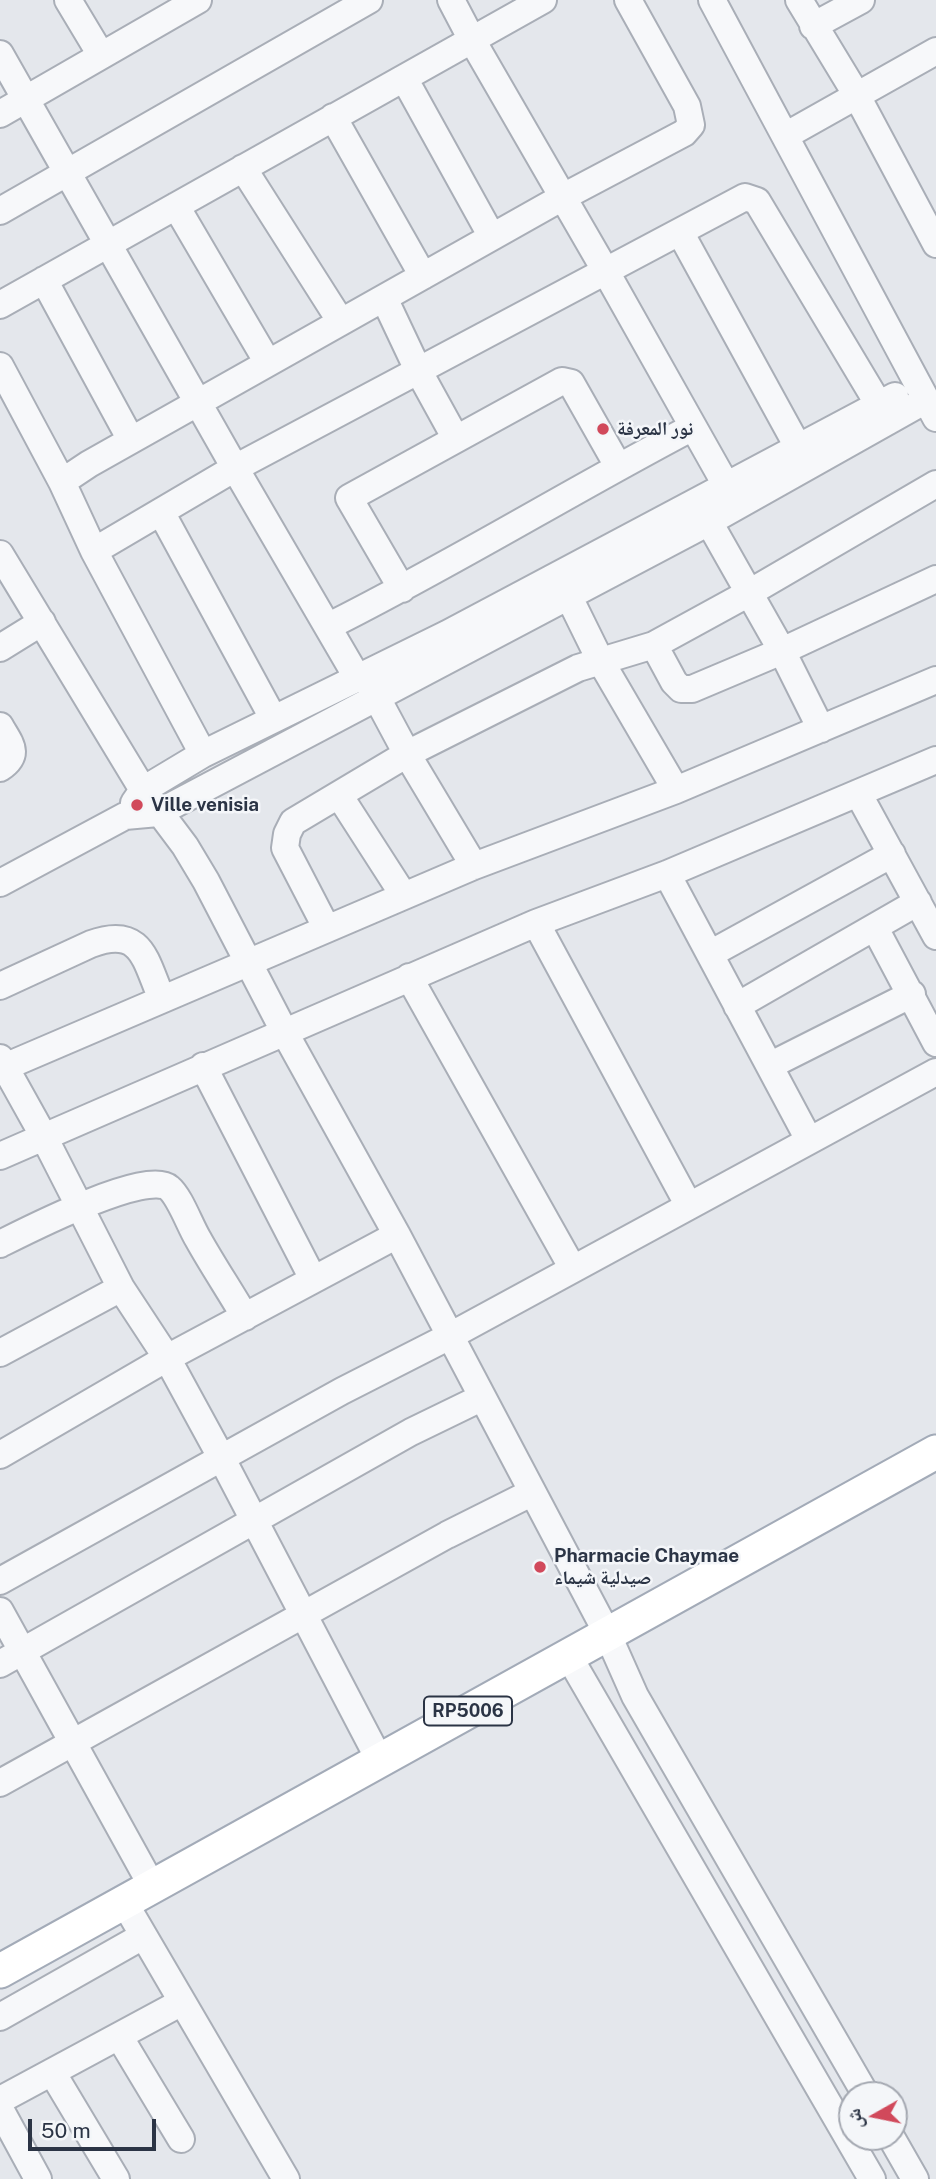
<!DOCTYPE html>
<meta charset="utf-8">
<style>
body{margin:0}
#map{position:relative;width:936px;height:2179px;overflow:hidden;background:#e4e7ec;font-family:"Public Sans","Noto Naskh Arabic",sans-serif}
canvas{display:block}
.north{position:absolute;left:838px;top:2081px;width:70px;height:70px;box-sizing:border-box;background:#f4f6f9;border:2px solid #a4a8b1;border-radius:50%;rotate:261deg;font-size:19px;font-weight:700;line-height:28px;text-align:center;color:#2b3445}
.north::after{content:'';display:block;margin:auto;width:24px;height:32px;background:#d1495b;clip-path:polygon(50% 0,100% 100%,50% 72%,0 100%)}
.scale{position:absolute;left:28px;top:2119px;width:128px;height:32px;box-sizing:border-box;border:4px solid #2b3445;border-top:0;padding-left:9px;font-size:21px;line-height:24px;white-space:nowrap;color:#2b3445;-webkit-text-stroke:5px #f4f6f9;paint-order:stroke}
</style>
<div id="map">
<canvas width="936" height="2179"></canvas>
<div class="north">ش</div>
<div class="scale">50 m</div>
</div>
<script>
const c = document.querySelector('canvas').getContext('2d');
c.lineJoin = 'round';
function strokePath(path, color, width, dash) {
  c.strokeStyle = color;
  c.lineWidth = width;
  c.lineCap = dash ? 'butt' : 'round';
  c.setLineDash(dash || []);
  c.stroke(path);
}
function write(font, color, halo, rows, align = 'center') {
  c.font = font + ' "Public Sans","Noto Naskh Arabic",sans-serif';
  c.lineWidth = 5;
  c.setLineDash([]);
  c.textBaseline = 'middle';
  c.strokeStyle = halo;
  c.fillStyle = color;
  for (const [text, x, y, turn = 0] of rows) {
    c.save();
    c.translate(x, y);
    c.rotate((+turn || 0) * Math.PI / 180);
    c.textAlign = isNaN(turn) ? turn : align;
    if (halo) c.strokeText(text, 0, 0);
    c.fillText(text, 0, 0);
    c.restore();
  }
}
const minor = new Path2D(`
 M68 0 101 55
 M451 0 472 40 605 270 726 485
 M712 0 936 418
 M799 0 856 94 936 244
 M813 26 861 0
 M0 54 235 468 358 679
 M404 78 492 237
 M0 114 198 0
 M333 117 423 276
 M785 136 936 51
 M243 168 341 322
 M176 206 268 363
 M0 211 369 0
 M680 232 798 447
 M44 280 131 440
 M384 298 418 370 456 439
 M0 305 543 0
 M0 366 62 482 94 551 203 754
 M62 482 89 464 563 197 684 133 691 125 687 106 628 0
 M161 512 273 718
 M709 522 782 651 821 729
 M94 551 235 468 745 197 757 201 879 405
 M0 554 143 790 185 846 206 881 285 1033 397 1235 607 1633 635 1696 866 2095
 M402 589 349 498 562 381 571 383 618 466
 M569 597 600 660 676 790
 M329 626C453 564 571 491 693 427
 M654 645 674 682 681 689H692L782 651 936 579
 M0 648 42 622
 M377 698 407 754 474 866
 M0 726C10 744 21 754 0 768
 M858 793 936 936
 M339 795 404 896
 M134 803 143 790 203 754 447 634 895 396
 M667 874 809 1140
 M0 883 125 816 158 813 709 522 926 400
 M536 923 689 1206
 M875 928 936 1043
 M327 929 285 848 287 834 293 822 407 754 578 668 654 645 749 593 936 484
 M710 954 892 854
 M409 977 573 1269
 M0 986 91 944C143 925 145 961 162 999
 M737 1006 918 902
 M0 1058 44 1137 121 1288 167 1358 221 1457 380 1761
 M771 1065 912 994
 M203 1066 313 1279
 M0 1069 474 866 676 790 936 680
 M0 1156 536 923 667 874 936 760
 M0 1244C26 1231 147 1169 169 1188 180 1197 190 1226 198 1239 213 1266 230 1291 245 1317
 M0 1353 121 1288
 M0 1455 167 1358 397 1235
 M0 1581 342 1391 450 1336 936 1072
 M0 1611 152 1886
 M568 1655 872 2179
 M0 1664 411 1432 481 1398
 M0 1783 447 1535 531 1493
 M124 1902 286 2179
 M0 2017 143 1936
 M119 2036 181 2139
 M52 2072 116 2179
 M0 2100 182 2002
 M0 2109 38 2179
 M891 2137 915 2179`);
const major = new Path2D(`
 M0 1971 936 1452`);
strokePath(minor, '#a9aeb7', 30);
strokePath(major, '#a3abb8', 37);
strokePath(minor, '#f7f8fa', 26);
strokePath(major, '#fff', 33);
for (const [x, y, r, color] of [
 [603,429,7,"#d1495b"],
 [137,805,7,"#d1495b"],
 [540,1567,7,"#d1495b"]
]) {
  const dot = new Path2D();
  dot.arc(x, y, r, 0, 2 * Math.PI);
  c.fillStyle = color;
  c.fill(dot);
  strokePath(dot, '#f4f6f9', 2.5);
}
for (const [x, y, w] of [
 [468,1711,88]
]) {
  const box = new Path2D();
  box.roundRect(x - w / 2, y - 14.5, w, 29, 5);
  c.fillStyle = '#f4f6f9';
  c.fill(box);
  strokePath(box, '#2b3445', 2);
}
write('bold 18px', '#2b3445', null, [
 ["RP5006",468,1711]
]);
write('bold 19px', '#2b3445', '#f4f6f9', [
 ["نور المعرفة",617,429],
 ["Ville venisia",151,805],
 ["Pharmacie Chaymae",554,1556],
 ["صيدلية شيماء",554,1578]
], 'left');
</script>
